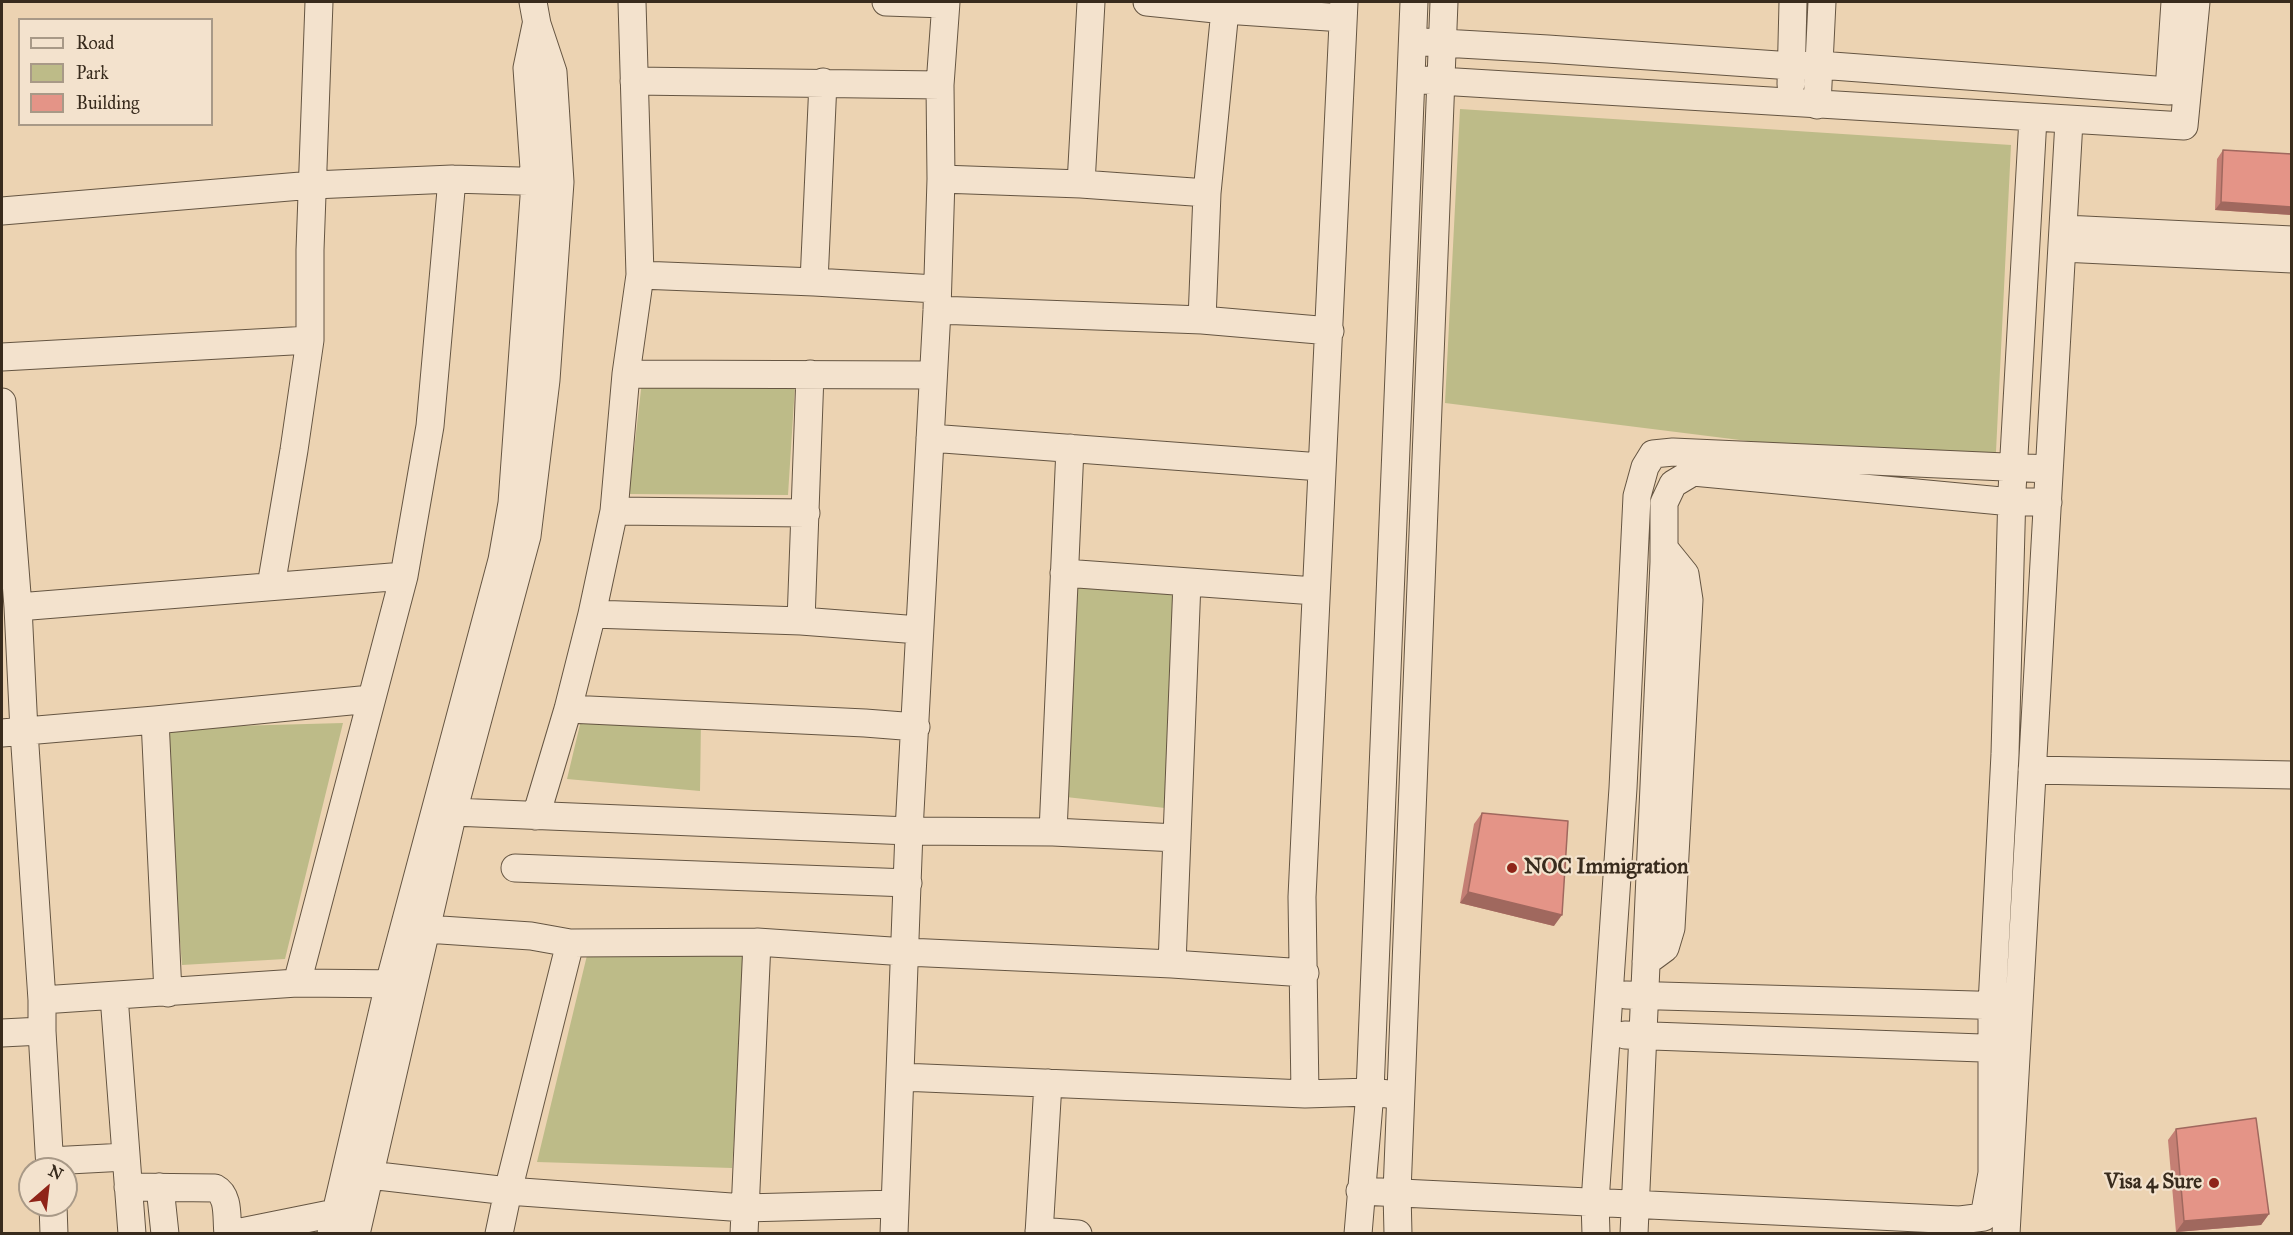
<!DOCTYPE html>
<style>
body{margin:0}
#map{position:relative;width:2293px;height:1235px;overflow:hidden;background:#ecd3b2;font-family:"IM FELL Great Primer",serif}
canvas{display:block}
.frame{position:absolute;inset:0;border:3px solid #382b1d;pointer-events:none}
.legend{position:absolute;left:18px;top:18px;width:195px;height:108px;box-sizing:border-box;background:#f3e2cd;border:2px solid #a89987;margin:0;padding:8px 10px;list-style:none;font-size:18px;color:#382b1d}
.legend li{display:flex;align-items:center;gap:12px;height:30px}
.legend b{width:30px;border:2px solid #a89987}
.north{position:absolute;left:18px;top:1157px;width:60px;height:60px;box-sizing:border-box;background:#f3e2cd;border:2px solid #a89987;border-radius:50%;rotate:28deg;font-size:16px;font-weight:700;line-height:24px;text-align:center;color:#382b1d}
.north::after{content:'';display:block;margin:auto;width:21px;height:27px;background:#8f2418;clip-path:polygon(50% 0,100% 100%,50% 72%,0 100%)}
</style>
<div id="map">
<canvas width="2293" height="1235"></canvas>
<div class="frame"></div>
<ul class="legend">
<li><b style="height:8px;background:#f3e2cd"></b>Road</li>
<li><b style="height:16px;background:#bdbb88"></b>Park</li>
<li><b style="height:16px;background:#e49487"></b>Building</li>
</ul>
<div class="north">N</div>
</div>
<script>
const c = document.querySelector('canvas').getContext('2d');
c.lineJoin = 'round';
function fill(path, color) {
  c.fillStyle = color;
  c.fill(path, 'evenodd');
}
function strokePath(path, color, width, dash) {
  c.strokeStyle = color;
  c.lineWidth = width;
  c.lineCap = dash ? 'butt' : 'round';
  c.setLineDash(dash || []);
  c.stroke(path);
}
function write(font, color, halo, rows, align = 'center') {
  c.font = font + ' "IM FELL Great Primer",serif';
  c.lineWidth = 4.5;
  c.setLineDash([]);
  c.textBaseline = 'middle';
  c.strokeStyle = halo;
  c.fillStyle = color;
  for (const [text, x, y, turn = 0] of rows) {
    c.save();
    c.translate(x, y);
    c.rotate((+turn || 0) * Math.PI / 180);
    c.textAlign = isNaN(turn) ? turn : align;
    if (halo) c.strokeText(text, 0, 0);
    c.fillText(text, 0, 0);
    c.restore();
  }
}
fill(new Path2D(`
 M1460 109 2011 145 1995 472 1445 403Z
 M642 381 795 385 788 495 629 494Z
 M1078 577 1175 586 1165 808 1066 797Z
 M583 712 701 721 700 791 567 779Z
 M343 723 285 959 182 965 162 728Z
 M590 943 746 948 732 1168 537 1162Z`), '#bdbb88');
const minor = new Path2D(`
 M886 2 945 4
 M1147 2 1225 10 1343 18
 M1425 42 1548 49 1792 66 1819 65 2169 91 2175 2
 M1423 80 2184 126 2196 2
 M634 81 940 85
 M1791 84 1793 2
 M1817 105 1822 2
 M941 179 1081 184 1207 193 1202 320
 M1081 184 1091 2
 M1207 193 1225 10
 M2 211 313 185 452 179 553 182
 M2064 229 2292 240
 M2062 248 2292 259
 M640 275 814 282 936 289
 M814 282 823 82
 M937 310 1202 320 1330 331
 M2 357 310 340
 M626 374 932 375
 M2 402 18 607 24 731 42 1000V1031L50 1169
 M930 438 1321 467
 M614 511 806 513
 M1064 573 1315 591
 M271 586 294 450 310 340V250L319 2
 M18 607 404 576
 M592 614 801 621 919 630
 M801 621 810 374
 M568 709 865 723 916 727
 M155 720 168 993
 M2 733 155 720 371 699
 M2032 770 2292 775
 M453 812 909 831 1053 832 1177 838
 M536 816 568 709 592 614 614 511 626 374 640 275 632 2
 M1053 832 1070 448
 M515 868 908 883
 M426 929 531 936 570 943 757 942 906 952 1172 964 1305 973
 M1646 962 1665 948 1671 928 1689 600 1685 574 1664 548
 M1172 964 1187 582
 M297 983 404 576 430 426 452 179
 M1626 995 2010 1006
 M114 996 132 1234
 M42 1000 297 983 405 984
 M2 1033 42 1031
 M1625 1035 2009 1049
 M901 1077 1305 1094 1370 1092 1388 1094
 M1305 1094 1302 897 1344 2
 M50 1161 126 1157
 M352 1173 508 1191 745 1208 895 1204
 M128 1187 215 1188C230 1196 226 1218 228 1234
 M160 1187 165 1234
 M1360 1191 1960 1220 1984 1217 1992 1173V1005L2005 754 2012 491 2033 118
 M53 1205 54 1234
 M1039 1231 1078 1234
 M231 1234 335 1213
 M331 1234 389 984 502 560 512 503 535 183 527 68 536 25
 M356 1234 453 812 527 536 546 380 560 182 553 72 537 24 533 2
 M499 1234 508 1191 570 943
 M744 1234 757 942
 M894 1234 909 831 937 310 941 179 940 85 946 2
 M1039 1234 1048 1083
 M1358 1234 1370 1092 1414 2
 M1398 1234 1397 1192 1444 2
 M1596 1234 1595 1202 1623 788 1637 496 1645 467 1653 454 1673 452 2049 469
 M1634 1234 1664 562V503L1673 484 1693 472 2012 502H2048
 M2006 1234 2069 121`);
strokePath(minor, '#655542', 29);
strokePath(minor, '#f3e2cd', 27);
fill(new Path2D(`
 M2223 150 2292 154V215L2215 210 2217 159Z
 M1482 813 1554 926 1460 903 1474 824Z
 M2176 1129 2269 1214 2261 1225 2176 1232 2168 1140Z`), '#c47f74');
fill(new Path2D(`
 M2221 202 2292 207V215L2215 210Z
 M1468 892 1562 915 1554 926 1460 903Z
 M2269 1214 2261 1225 2176 1232 2184 1221Z`), '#a0685e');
const building = new Path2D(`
 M2223 150 2292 154V207L2221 202Z
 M1482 813 1568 821 1562 915 1468 892Z
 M2256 1118 2269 1214 2184 1221 2176 1129Z`);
fill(building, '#e49487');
strokePath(building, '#a0685e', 1.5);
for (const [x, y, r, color] of [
 [1512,868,6,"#8f2418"],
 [2214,1183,6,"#8f2418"]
]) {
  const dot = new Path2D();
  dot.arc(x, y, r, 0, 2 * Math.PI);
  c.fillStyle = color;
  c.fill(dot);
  strokePath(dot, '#f3e2cd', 2);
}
write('bold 21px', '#382b1d', '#f3e2cd', [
 ["NOC Immigration",1524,868],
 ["Visa 4 Sure",2202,1183,"right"]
], 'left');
</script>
